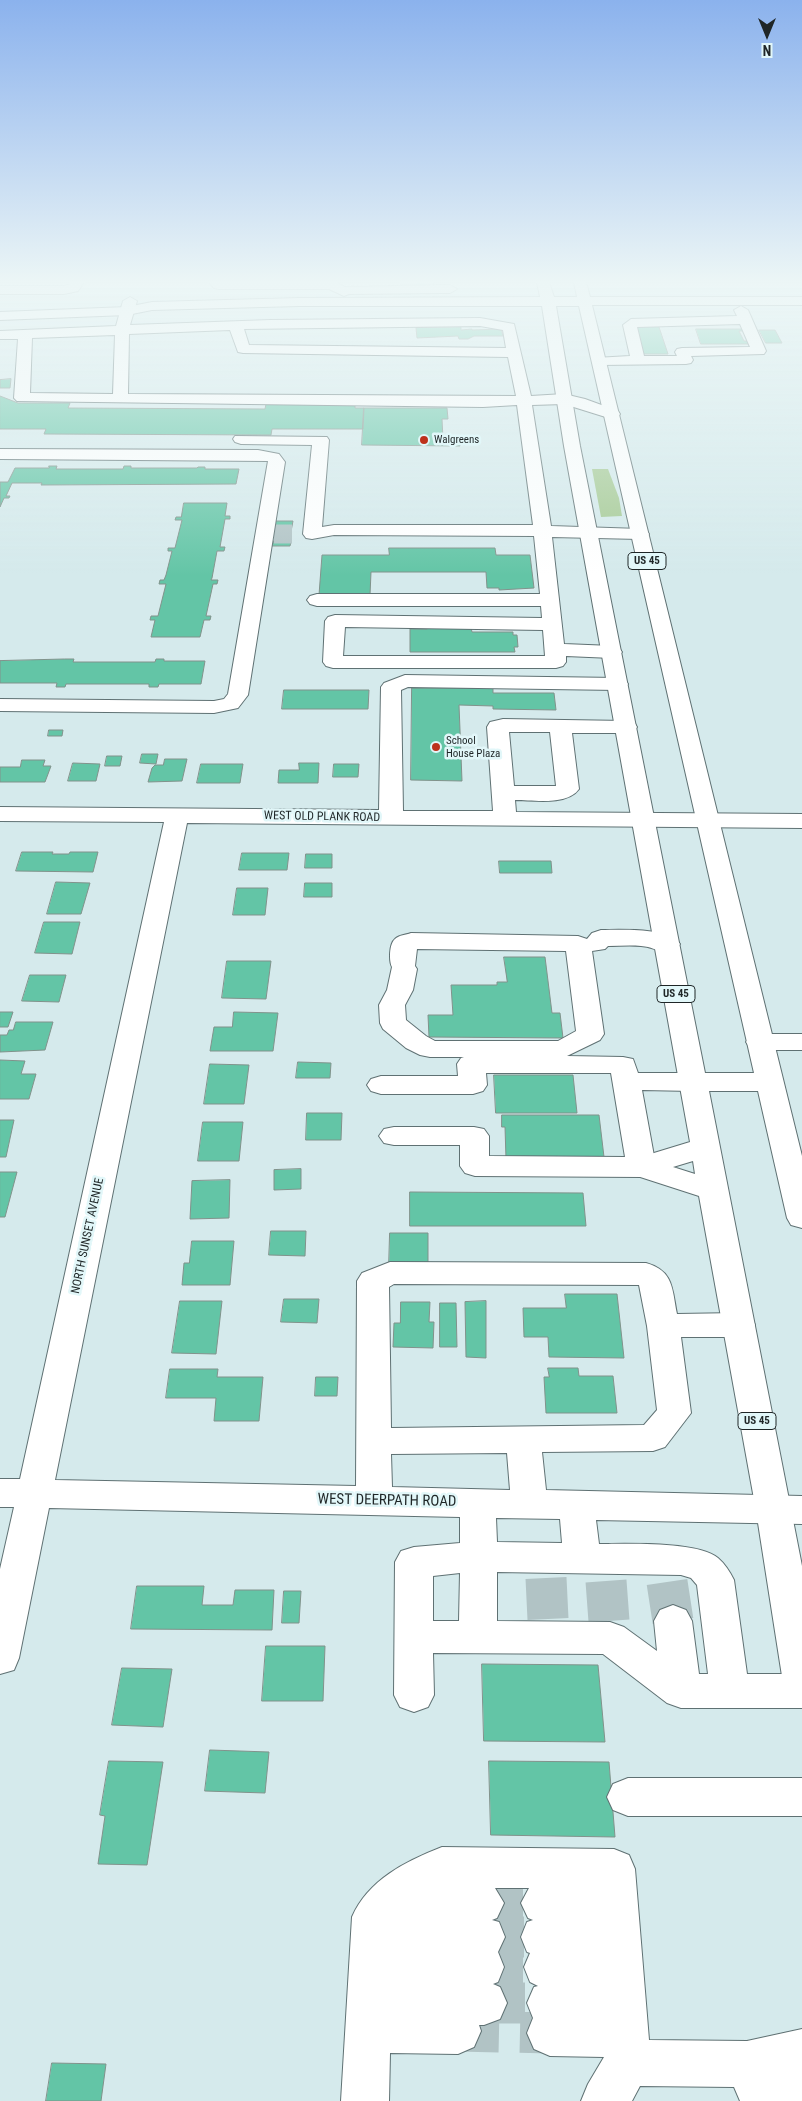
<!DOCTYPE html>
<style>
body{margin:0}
#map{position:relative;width:802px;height:2101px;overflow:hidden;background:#d5eaec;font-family:"Roboto Condensed",sans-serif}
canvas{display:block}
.north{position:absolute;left:742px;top:10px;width:50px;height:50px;-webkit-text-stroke:4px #e2f7f9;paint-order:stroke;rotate:180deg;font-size:14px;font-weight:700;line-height:20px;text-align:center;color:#1f2627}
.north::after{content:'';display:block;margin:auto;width:18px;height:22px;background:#1f2627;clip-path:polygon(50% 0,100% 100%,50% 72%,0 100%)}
</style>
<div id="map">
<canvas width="802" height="2101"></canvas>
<div class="north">N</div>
</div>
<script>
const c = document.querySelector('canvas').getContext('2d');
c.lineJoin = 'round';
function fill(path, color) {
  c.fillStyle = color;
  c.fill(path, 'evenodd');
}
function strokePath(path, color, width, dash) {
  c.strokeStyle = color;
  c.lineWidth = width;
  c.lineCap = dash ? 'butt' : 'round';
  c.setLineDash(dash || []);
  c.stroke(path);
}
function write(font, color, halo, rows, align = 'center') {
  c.font = font + ' "Roboto Condensed",sans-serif';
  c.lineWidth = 5;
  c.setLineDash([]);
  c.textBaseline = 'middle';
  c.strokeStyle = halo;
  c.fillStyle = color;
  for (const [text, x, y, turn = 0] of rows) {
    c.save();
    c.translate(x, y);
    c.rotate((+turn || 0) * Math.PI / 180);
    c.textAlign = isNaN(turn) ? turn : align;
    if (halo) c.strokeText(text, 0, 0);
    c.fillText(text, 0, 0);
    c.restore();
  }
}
fill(new Path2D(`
 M592 469H608L619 498 622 516 601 517Z`), '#a6ca95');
const building = new Path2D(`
 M401 282H433L434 288H401Z
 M634 324H658L668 354H644Z
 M461 327V330L472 329V330L501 329 503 336H474L468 339H459L458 336 417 338 416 328Z
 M696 329H741L743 331H739L744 341H747L748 344H701Z
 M759 330H775L782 343H766Z
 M11 379 10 388H0V380Z
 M0 396 18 403H70L68 408 265 409 266 404H355V408H364L363 429H272L271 435 44 434 46 429H0Z
 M364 408H447L448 419H442L443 440H460V446L362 445Z
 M49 466H57L56 469H123L124 466H131V468H197L198 467H205V469H239L236 484 41 485 42 483H12L6 496H10L9 498H4L0 507V482H8L15 468H49Z
 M184 503H227L225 516H230V519H225L220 547H225L224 551H217L212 578 211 580H218L217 584H213L206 616H211L210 620H204L200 637H151L155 620H150L151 616H158L166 584H159L160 580H164L166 575 172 551H168V548H175L182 520H175L176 517H181Z
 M276 521H293L289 542H291L290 546H272L276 535H273L277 525 275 524Z
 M389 548H495L496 555H530L534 588 499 590V588H487L486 572H371L370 595H319L322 555H389Z
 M427 628H471L472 632H513V635H517L518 647H514L515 652H410V629H427Z
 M65 659H74L73 662H155L156 659H164V661H205L201 684H159L158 687H149V684H66L65 687H56L57 683H0V661Z
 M412 688H493V693H554L556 710 493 709V706L459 705 462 781 411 780Z
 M284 690H369L368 709H282Z
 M49 730H63L62 736H48Z
 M142 754H158L156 764 140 763Z
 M107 756H122L120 766H105Z
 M165 759H187L182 781 148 782 152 768 155 765H163Z
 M22 760H45L43 766H51L45 782H0V767H20Z
 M73 763 100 764 96 781H68Z
 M299 763H319L318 783H278L279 770H299Z
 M201 764H243L240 783H197Z
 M334 764H359L358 777H333Z
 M22 852H53L52 854H69L70 852H98L93 872 16 871Z
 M242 853H289L287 870H239Z
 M306 854H332V868H305Z
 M499 861H551L552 873H500Z
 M56 882 90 883 81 914H47Z
 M305 883H332V897H304Z
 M237 888H268L265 915H233Z
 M44 922H80L72 954 35 953Z
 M504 957H545L552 1013H560L563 1038 429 1037 428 1015H453L451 985H497V982H507Z
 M227 961H271L266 999 222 998Z
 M30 975H66L59 1002 22 1001Z
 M0 1012H13L8 1027H0Z
 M234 1012 278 1013 273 1051H210L214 1027H232Z
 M16 1022H53L45 1050 0 1052V1035H7L9 1030H13Z
 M0 1060 25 1061 21 1074H36L29 1099H0Z
 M298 1062 331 1063 330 1078H296Z
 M210 1064 249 1065 244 1104H204Z
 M494 1075H573L577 1113H496Z
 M307 1113H342L341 1140H306Z
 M502 1115H599L604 1157 506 1159 505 1127H502Z
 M0 1120H14L6 1157H0Z
 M203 1122H243L239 1161H198Z
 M301 1169V1189L274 1190V1170Z
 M0 1172H17L5 1217H0Z
 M230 1180 229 1218 190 1219 192 1181Z
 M410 1192 583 1193 586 1226H410Z
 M271 1231H306L305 1256 269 1255Z
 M390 1233H428V1268L389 1267Z
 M192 1241H234L230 1285H182L184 1263H189Z
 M565 1294H617L624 1358 549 1357 548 1337H524L523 1308H566Z
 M284 1299H319L317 1323 281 1322Z
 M180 1301H222L216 1354 172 1353Z
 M486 1301V1358L466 1357 465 1302Z
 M401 1302H430L429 1322H434L433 1348 393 1347 394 1323H400Z
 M440 1303H456L457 1347H440Z
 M548 1368H578L579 1376H613L617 1413H546L544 1377H549Z
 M170 1369H218L217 1377H263L259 1421H214L216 1398H166Z
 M316 1377H338L337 1396H315Z
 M137 1586H204L202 1605H233L235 1590H274L272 1630 131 1629Z
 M284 1591H301L299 1623H282Z
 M266 1646H325L323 1701H262Z
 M482 1664 598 1665 605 1742 484 1741Z
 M122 1668 172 1669 163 1727 112 1725Z
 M210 1750 269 1752 265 1793 205 1791Z
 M109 1761 163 1762 147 1865 98 1864 105 1816 100 1815Z
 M489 1761 609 1762 615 1837 491 1835Z
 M52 2063 106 2064 101 2101H46Z`);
fill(building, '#63c5a6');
strokePath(building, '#81928b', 1);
strokePath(new Path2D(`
 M401 282H433`), '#b1c3c5', 15, [15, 8]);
strokePath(new Path2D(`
 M274 534H292`), '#b1c3c5', 19, [19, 9]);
strokePath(new Path2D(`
 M546 1578 548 1619
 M606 1581 609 1621
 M667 1582 673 1621
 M482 1903H543
 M483 1937H543
 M482 1967H546
 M484 2003H550
 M458 2031 550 2033`), '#b1c3c5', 41, [41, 21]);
const minor = new Path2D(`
 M71 282H84L78 291 64 294H0V286H64L68 285Z
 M209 282H334L345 287 450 285 457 289 450 293 349 294 344 296 329 289H219L214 288Z
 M130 297 137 301 130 325 270 320 480 318 514 324 531 396 564 394 585 399 618 411 620 414 618 417 612 419 564 404 532 405 551 526 640 529 646 530 649 534 646 538 640 539 552 537 564 644 612 646 619 648 622 652 619 656 612 658 566 656V662L563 666 556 668H333L326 666 323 662 325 621 328 617 335 615 542 618 541 606H317L310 604 307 600 310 596 317 594H540L534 536 334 535 312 539 306 538 303 534 312 445 241 444 235 442 233 439 235 436 327 437 329 440 322 527 334 525H533L517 405 483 407 17 401 14 398 18 339H0V331L116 326 123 301ZM480 326 503 330 506 348 249 345 244 329ZM230 330 238 352 243 353 508 357 516 396 128 394 129 334ZM115 335 113 394 30 393 32 338ZM345 627 543 630 545 656H343Z
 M741 306 748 310 766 351 764 354 691 356 693 360 691 363 686 364 600 365 595 364 593 361 595 358 630 356 623 325 631 319 737 316 734 310ZM740 324 750 347 682 348 677 349 675 352 677 356H644L637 327Z
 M0 449 258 450 279 454 285 462 248 695 238 708 214 713 0 711V699L214 701 224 699 228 694 268 461 0 459Z
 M405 675 618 678 625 680 628 684 625 688 618 690 408 687 401 690 403 811H493L487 727 490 722 503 719 626 721 634 722 637 727 634 732 626 733H572L579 789C567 806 533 800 515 800L516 812 802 814V828L187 823 55 1480 356 1486 357 1281 362 1273 390 1262 646 1263C674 1271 672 1289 677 1314L739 1313 751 1317 755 1325 751 1333 739 1337H681L691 1413 665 1447 653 1451 542 1452 546 1490 802 1496V1524L596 1520 599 1544C626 1544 698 1541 718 1558 725 1564 730 1572 734 1580L747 1674H802V1708H681L667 1703 603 1654 433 1653 434 1695 428 1707 414 1712 400 1707 394 1695 395 1562 401 1551 414 1547 460 1543V1517L49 1508 19 1658 14 1670 0 1674V1569L14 1507H0V1479H20L164 822 0 821V807L379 810 381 687 384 683ZM509 732H550L556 786H514ZM394 1284 639 1285 647 1326 657 1410 644 1425 391 1428 389 1287ZM507 1453 510 1490 392 1487 391 1454ZM496 1518 560 1519 562 1543 497 1542ZM497 1572 681 1575 691 1578 697 1585 708 1674H699L692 1621 686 1610 673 1605 660 1610 654 1621 657 1651 624 1627 610 1622 497 1621ZM460 1573 459 1621H433V1576Z
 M601 930C621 930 668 927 680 944L676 949C656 954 656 947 641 946 630 945 619 946 608 946L605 949 592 951 604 1034 600 1040 567 1056 623 1057 633 1059 638 1073H693L703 1076 707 1082 703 1088 693 1091 642 1090 656 1167 651 1174 641 1177 475 1176 465 1173 460 1166V1145H394L384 1143 379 1136 384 1129 394 1127H474L484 1129 489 1136V1156L625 1157 611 1073H486L487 1085 483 1091 473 1094H381L371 1091 367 1085 371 1079 381 1076H458L457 1064 461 1058 464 1057H430L420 1055 406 1048 383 1029 380 1023 379 1005 387 990 392 967C389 961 389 944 395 939 399 935 406 935 411 933L578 936 587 939 592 933ZM417 949 566 951 576 1031 558 1041H435L426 1036 406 1020 405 1005 413 990 417 969 415 966Z
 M760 1034H802V1050H760L750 1048 746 1042 750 1036Z
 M628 1778H802V1816H628L613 1810 607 1797 613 1784Z
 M442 1847 614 1849 629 1855 635 1869 649 2040 747 2041 802 2029V2101H740L734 2087 640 2086 632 2101H581L588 2084 604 2057 550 2056 534 2049 527 2033 533 2018 527 2003 534 1987 538 1986 530 1982 524 1967 530 1953 527 1952 521 1937 527 1922 533 1920 528 1918 521 1903 529 1888H495L504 1903 497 1918 492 1920 499 1922 505 1937 498 1952 504 1967 498 1982 493 1984 500 1987 507 2003 500 2019 484 2025H479L481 2031 474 2047 458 2054 390 2053 389 2101H341L352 1917C368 1880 406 1861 442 1847Z`);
const major = new Path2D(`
 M537 282H549L554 297H577L574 282H586L590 297H802V305H592L802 1156V1228L791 1225 787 1218 758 1091H709L802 1566V1693L788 1688 782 1676 756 1510 699 1196 631 1174 626 1167 631 1160 690 1142 564 446 542 306H299L152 310 127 315 0 320V312L127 307 152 302 299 298 540 297ZM556 306H579L754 1073H705L580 446ZM693 1161 695 1174 673 1167Z`);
strokePath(minor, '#5f7173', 2);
strokePath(major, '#5f7173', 2);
fill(minor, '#fff');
fill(major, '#fff');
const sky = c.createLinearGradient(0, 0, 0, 576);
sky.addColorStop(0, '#8bb2ed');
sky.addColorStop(0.49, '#ecf6f6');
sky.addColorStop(1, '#ecf6f600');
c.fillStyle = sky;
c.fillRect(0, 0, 802, 576);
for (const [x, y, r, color] of [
 [424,440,5,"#bd311b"],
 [436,747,5,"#bd311b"]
]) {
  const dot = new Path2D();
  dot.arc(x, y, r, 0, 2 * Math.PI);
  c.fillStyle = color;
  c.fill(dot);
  strokePath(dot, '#e2f7f9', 2);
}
write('11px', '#1f2627', '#e2f7f9', [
 ["Walgreens",434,440],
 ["School",446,741],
 ["House Plaza",446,754]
], 'left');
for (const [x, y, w] of [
 [647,561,38],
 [676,994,38],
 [757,1421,38]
]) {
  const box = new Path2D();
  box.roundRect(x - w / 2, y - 8.5, w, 17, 4);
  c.fillStyle = '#e2f7f9';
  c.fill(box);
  strokePath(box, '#1f2627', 1);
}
write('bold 11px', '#1f2627', null, [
 ["US 45",647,561],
 ["US 45",676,994],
 ["US 45",757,1421]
]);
write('12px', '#1f2627', '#e2f7f9', [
 ["WEST OLD PLANK ROAD",322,817,1],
 ["NORTH SUNSET AVENUE",88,1236,-78]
]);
write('15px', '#1f2627', '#e2f7f9', [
 ["WEST DEERPATH ROAD",387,1501,1]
]);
</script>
